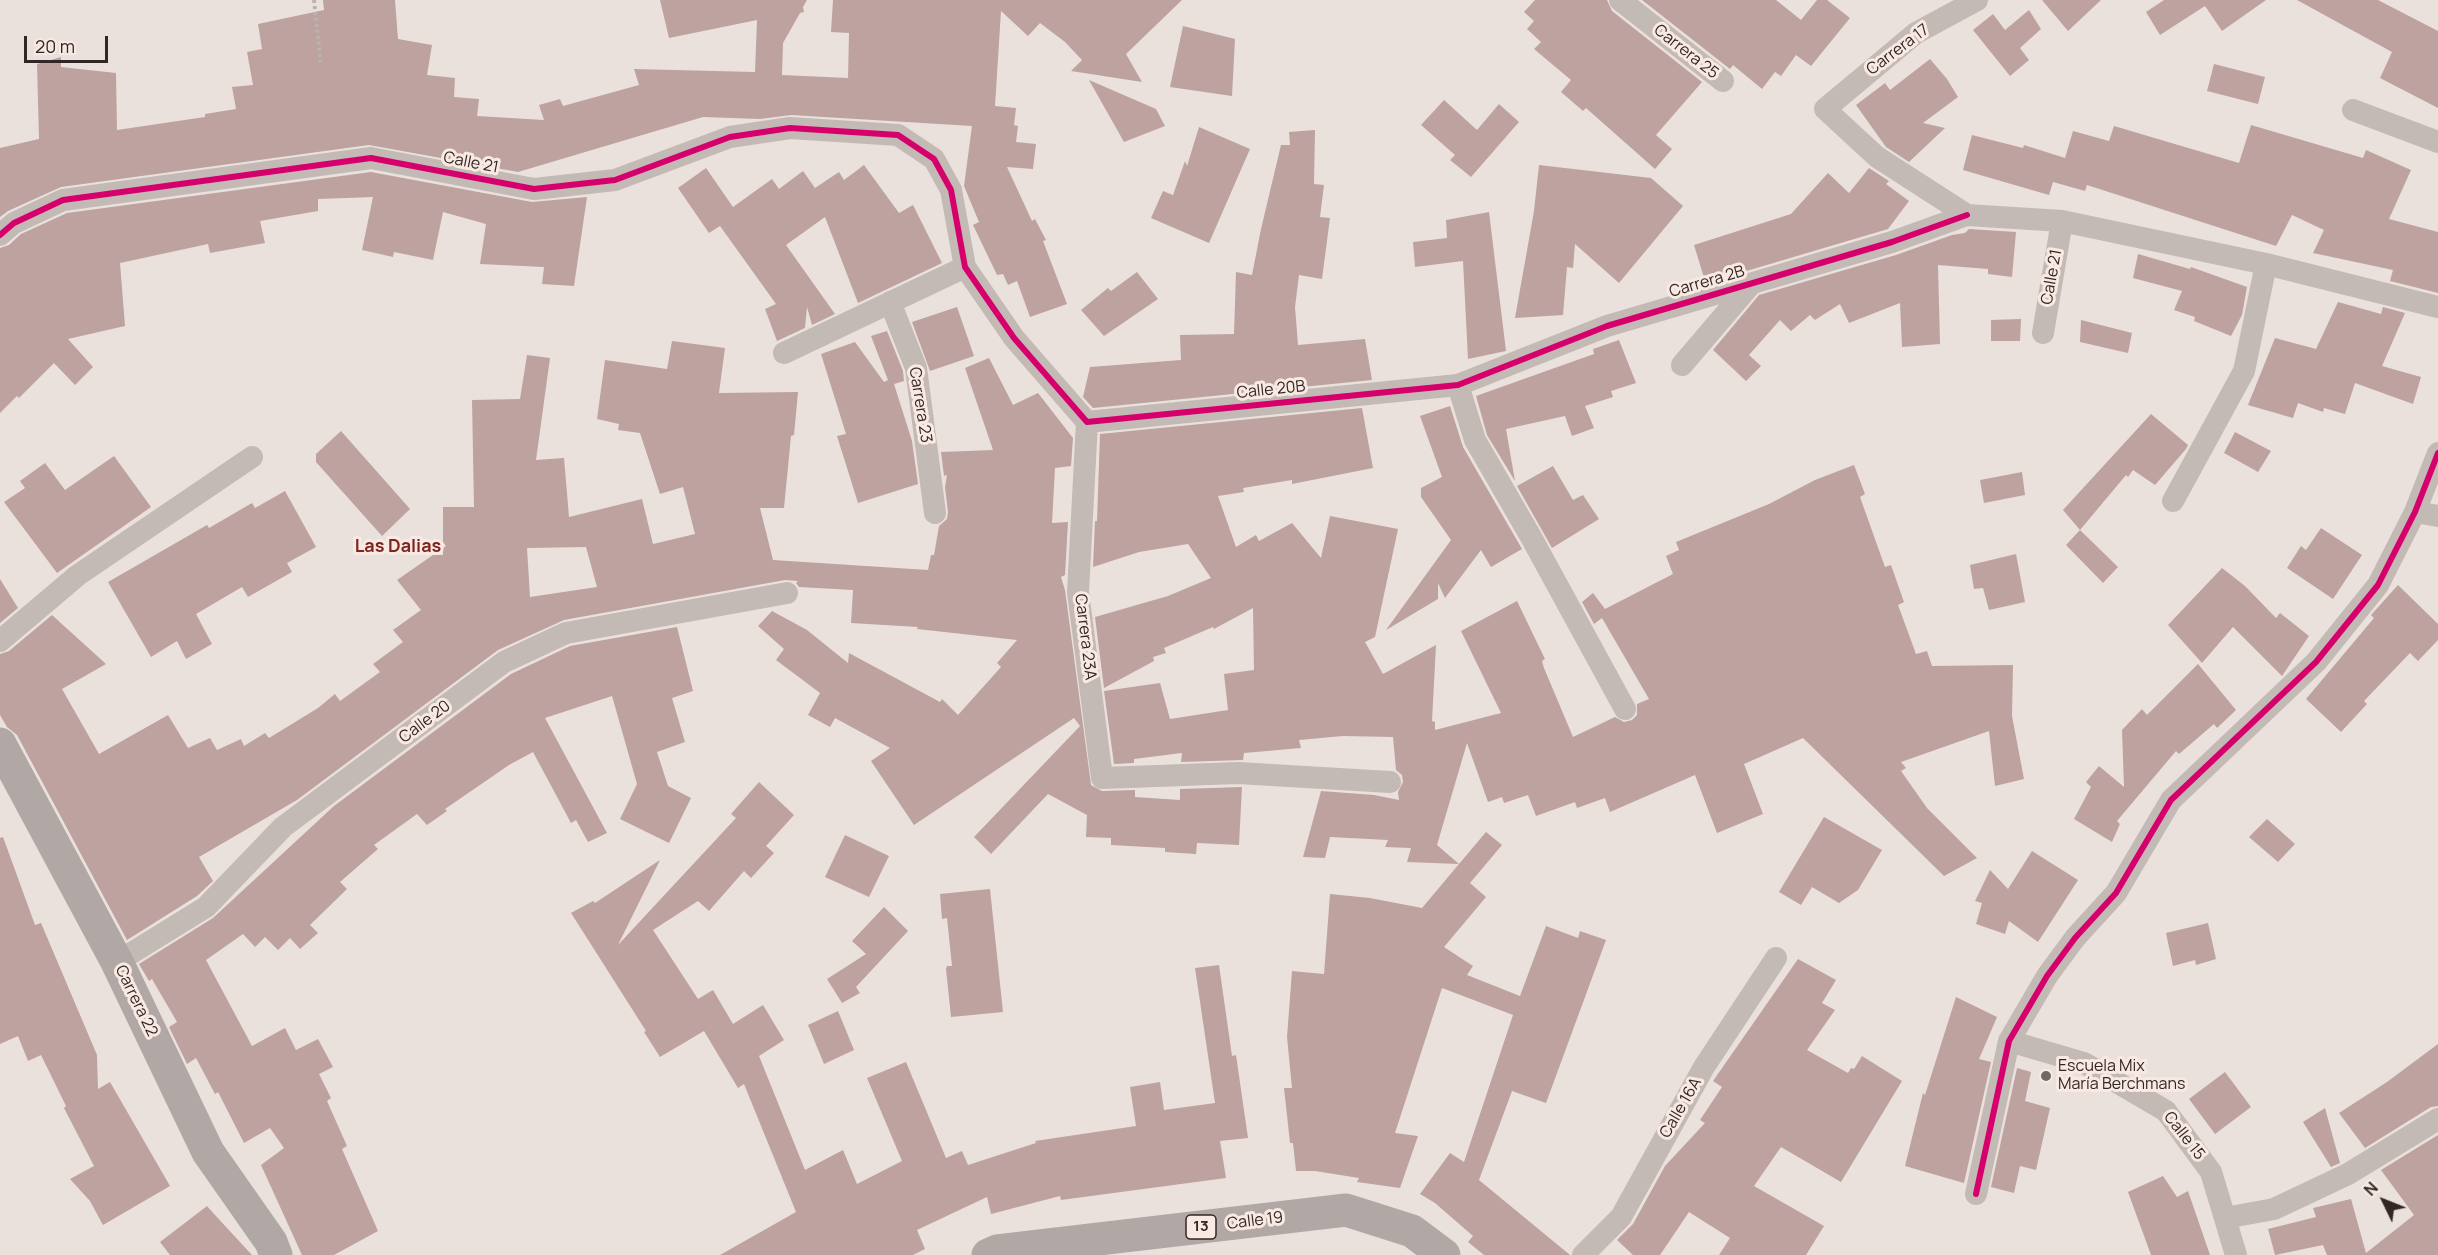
<!DOCTYPE html>
<meta charset="utf-8">
<style>
body{margin:0}
#map{position:relative;width:2438px;height:1255px;overflow:hidden;background:#eae1dd;font-family:Manrope,sans-serif}
canvas{display:block}
.north{position:absolute;left:2354px;top:1171px;width:60px;height:60px;-webkit-text-stroke:4px #f8eae3;paint-order:stroke;rotate:313deg;font-size:16px;font-weight:700;line-height:24px;text-align:center;color:#332725}
.north::after{content:'';display:block;margin:auto;width:21px;height:27px;background:#332725;clip-path:polygon(50% 0,100% 100%,50% 72%,0 100%)}
.scale{position:absolute;left:24px;top:36px;width:84px;height:27px;box-sizing:border-box;border:3px solid #332725;border-top:0;padding-left:8px;font-size:18px;line-height:21px;white-space:nowrap;color:#332725;-webkit-text-stroke:4px #f8eae3;paint-order:stroke}
</style>
<div id="map">
<canvas width="2438" height="1255"></canvas>
<div class="north">N</div>
<div class="scale">20 m</div>
</div>
<script>
const c = document.querySelector('canvas').getContext('2d');
c.lineJoin = 'round';
function fill(path, color) {
  c.fillStyle = color;
  c.fill(path, 'evenodd');
}
function strokePath(path, color, width, dash) {
  c.strokeStyle = color;
  c.lineWidth = width;
  c.lineCap = dash ? 'butt' : 'round';
  c.setLineDash(dash || []);
  c.stroke(path);
}
function write(font, color, halo, rows, align = 'center') {
  c.font = font + ' Manrope,sans-serif';
  c.lineWidth = 6;
  c.setLineDash([]);
  c.textBaseline = 'middle';
  c.strokeStyle = halo;
  c.fillStyle = color;
  for (const [text, x, y, turn = 0] of rows) {
    c.save();
    c.translate(x, y);
    c.rotate((+turn || 0) * Math.PI / 180);
    c.textAlign = isNaN(turn) ? turn : align;
    if (halo) c.strokeText(text, 0, 0);
    c.fillText(text, 0, 0);
    c.restore();
  }
}
fill(new Path2D(`
 M323 0H395L398 39 432 45 427 75 455 78 454 97 479 99 477 116 544 120 539 105 560 99 563 106 639 85 634 69 755 72 757 20 669 38 660 0H807L803 7 804 12 800 13 783 43 782 75 848 78 849 33 831 32 833 0H1182L1126 54 1142 82 1071 71 1082 60 1065 42 1040 23 1028 36 1001 11 995 106 1016 108 1014 125 1018 126 1016 142 1036 144 1033 169 1007 167 1032 221 1035 219 1046 240 1043 241 1067 304 1030 317 1017 281 1008 285 1003 274 997 275 973 225 979 222 964 186 972 126 791 115 760 119 703 117 518 172 369 145 61 187 8 211 0 217V148L39 139 37 64 61 57V67L116 73 117 130 205 117V114L236 109 232 87 253 85 247 52 262 49 258 24 324 10Z
 M1535 0H1607L1612 11 1702 82 1656 135 1672 149 1655 169 1586 108 1583 111 1561 92 1571 80 1534 49 1541 42 1527 29 1534 21 1524 12Z
 M1642 0H1776L1801 20 1817 0H1827L1850 18 1811 66 1796 55 1781 76 1775 72 1762 89 1733 65 1730 69Z
 M2042 0H2101L2068 31Z
 M2164 0H2266L2222 31 2205 6 2160 35 2146 12Z
 M2297 0H2378L2438 31V108L2380 78 2392 52Z
 M2029 10 2041 29 2020 48 2029 60 2010 76 1973 30 1993 14 2005 30Z
 M1183 26 1235 39 1232 96 1170 87Z
 M1930 59 1947 79 1958 97 1923 123 1945 128 1909 162 1886 147 1856 105 1885 83 1890 90Z
 M2214 64 2265 77 2258 104 2207 91Z
 M1089 80 1156 109 1165 126 1124 142Z
 M1444 100 1477 130 1499 104 1519 122 1471 177 1450 160 1455 155 1421 125Z
 M2251 125 2363 158 2366 150 2411 170 2389 219 2438 232V293L2390 281 2393 270 2313 253 2324 230 2292 215 2276 246 2087 185 2085 191 2053 182 2049 195 1963 170 1972 135 2023 148 2024 145 2065 158 2073 131 2109 141 2114 126 2239 163Z
 M1199 127 1250 149 1209 243 1151 218 1163 191 1173 195 1185 161 1187 166Z
 M1315 130 1314 184 1324 185 1320 217 1330 218 1322 279 1299 275 1295 307 1298 345 1365 339 1372 380 1093 408 1083 397 1090 367 1181 360 1180 335 1234 334 1236 272 1252 275 1261 229 1281 145H1290L1289 132Z
 M864 165 899 213 913 205 942 263 858 303 825 217 786 245 835 314 812 325 807 307 805 328 777 341 765 309 776 304 720 226 709 233 678 188 706 168 733 207 772 179 779 189 803 171 815 188 839 172 844 180Z
 M1539 165 1651 178 1683 206 1619 283 1575 244 1573 268 1567 267 1563 315 1515 318 1534 211Z
 M1869 168 1889 181 1886 184 1909 201 1888 229 1733 275 1730 271 1705 281 1694 245 1791 214 1828 173 1849 193Z
 M371 172 532 202 587 197 574 286 542 284 544 267 480 264 486 224 443 212 433 260 394 252 393 257 362 250 373 197 318 199V211L260 221 265 243 210 253 208 244 120 263 125 326 68 339 93 367 75 385 54 363 19 398 17 396 0 413V248L9 245 21 234 67 213Z
 M1489 212 1506 351 1468 359 1463 261 1415 267 1413 242 1447 238 1446 220Z
 M1969 229 2016 232 2012 277 1988 274V269L1938 265 1940 344 1902 347 1900 303 1849 323 1840 304 1815 320 1810 315 1791 331 1780 320 1749 355 1761 366 1746 381 1713 350 1759 295 1896 255 1952 235 1965 233Z
 M2138 254 2190 269 2191 267 2247 287 2242 315 2231 336 2194 321 2195 317 2174 310 2182 291 2133 278Z
 M1137 272 1158 299 1104 336 1081 310 1108 288 1111 291Z
 M2338 302 2381 314 2383 307 2405 313 2382 366 2421 377 2413 404 2355 383 2345 414 2324 408 2323 412 2298 403 2293 418 2248 405 2275 338 2316 349Z
 M957 307 974 356 930 371 912 322Z
 M2021 319 2020 341H1991V320Z
 M2081 320 2132 333 2128 353 2080 342Z
 M887 331 903 371 904 381 894 384 912 441 918 484 858 503 837 436 846 434 821 354 855 342 884 382 888 380 871 336Z
 M1619 340 1636 383 1611 391 1613 397 1585 406 1594 428 1572 436 1565 416 1506 429 1515 481 1487 435 1476 396 1594 354 1593 349Z
 M672 341 725 348 719 393 798 392 794 435 791 436 784 508H760L773 560 928 570 931 555H934L939 526 947 519 948 512 945 487 947 475 944 476 941 452 993 450 965 368 989 358 1013 405 1038 393 1073 438 1071 466 1055 468 1052 523 1068 522 1065 575 1061 577 1065 590 1091 785 1102 791 1135 790V797L1180 800V789L1242 787 1239 845 1197 843 1196 854 1165 852V848L1111 845V838L1086 837 1087 815 1048 794 991 854 974 837 1080 726 1074 718 914 825 871 761 890 748 835 718 830 727 808 715 820 693 776 660 784 649 758 626 772 611 807 630 848 663 849 653 940 702 942 699 958 715 1001 667 997 663 1017 640 917 629 918 627 851 623 853 590 799 587 796 583 798 581 785 580 564 620 498 650 297 800 199 857 213 881 197 896 127 940 17 735 7 727 0 715V654L9 651 52 615 106 664 62 689 99 754 168 715 188 748 210 738 217 750 241 739 244 746 265 733 269 738 318 708 335 694 340 701 380 672 373 664 403 642 393 630 421 610 397 580 433 555H443V548L446 546 443 542V507H474L472 400 520 399 527 355 550 358 536 460 564 458 569 517 642 499 653 544 695 534 683 487 660 494 640 433 618 430 619 424 597 419 605 360 667 369ZM586 547 597 587 530 597 527 548Z
 M1450 406 1463 447 1522 549 1491 567 1481 550 1445 598 1438 583V599L1386 630 1451 540 1421 497V488L1442 477 1420 416Z
 M1362 408 1373 468 1292 484V480L1243 488 1244 492 1218 496 1236 547 1256 535 1259 541 1292 523 1321 558 1330 516 1398 529 1375 637 1365 642 1383 674 1436 645 1432 721 1435 722V730L1501 713 1461 631 1517 601 1545 659 1542 661 1544 668 1573 737 1615 717 1624 722 1632 720 1637 715V704L1649 699 1602 618 1594 624 1582 602 1593 593 1605 609 1673 574 1666 556 1679 550 1676 542 1769 504 1815 480 1854 465 1865 494 1860 497 1885 567 1891 565 1904 602 1898 605 1916 654 1927 651 1932 666 2013 665 2012 716 2024 779 1995 786 1989 731 1901 762 1906 768 1901 771 1927 808 1977 858 1944 876 1803 738 1744 764 1763 814 1717 833 1695 775 1610 812 1605 798 1577 808 1575 802 1536 816 1528 795 1504 803 1502 797 1488 802 1467 743 1437 845 1459 864 1486 832 1502 845 1470 883 1486 897 1444 947 1473 966 1467 975 1520 996 1546 926 1578 938 1580 931 1606 940 1546 1103 1512 1091 1479 1180 1570 1255H1484L1468 1242 1473 1236 1435 1203 1420 1194 1450 1153 1464 1162 1513 1015 1442 988 1395 1133 1418 1136 1400 1188 1357 1182 1359 1178 1315 1171H1296L1293 1143H1290L1284 1088H1292L1287 1037 1292 971 1324 974 1330 894 1370 898 1422 908 1459 864 1407 862 1411 848 1385 847 1388 840 1330 837 1325 858 1303 857 1321 791 1374 795 1399 800 1398 792 1403 782 1402 775 1396 770 1393 737 1343 736 1299 740 1301 748 1244 753 1243 760 1181 762 1182 753 1134 759V763L1114 764 1104 691 1160 683 1170 719 1228 710 1224 674 1254 670 1253 608 1214 629 1213 627 1164 648 1166 653 1153 657 1154 661 1104 688 1095 617 1168 596 1211 578 1188 544 1139 552 1093 567 1095 521H1097L1100 434Z
 M2151 414 2188 445 2186 449 2155 485 2133 470 2128 477 2126 475 2080 530 2063 510Z
 M341 431 410 509 382 536 316 462V454Z
 M2235 432 2271 451 2258 472 2224 453Z
 M114 456 151 507 57 573 4 502 25 488 20 481 45 463 65 490Z
 M1553 466 1573 500 1583 495 1599 519 1552 548 1517 486Z
 M2022 472 2025 495 1984 503 1980 480Z
 M285 491 316 547 287 563 292 572 248 597 242 587 196 614 212 644 186 659 177 641 151 657 108 582 207 525 209 528 252 503 255 508Z
 M2321 528 2362 555 2333 599 2287 568 2301 546 2306 550Z
 M2080 530 2118 567 2103 583 2066 545Z
 M2016 554 2025 602 1989 610 1983 588 1974 589 1970 565Z
 M2222 568 2245 586 2276 618 2280 613 2309 636 2282 676 2233 627 2202 663 2168 625Z
 M0 579 18 608 0 623Z
 M2398 585 2438 624V640L2418 661 2410 653 2364 701 2367 704 2341 732 2306 699 2374 618 2371 615Z
 M677 627 693 691 672 698 685 742 657 752 668 786 691 798 669 843 620 819 637 784 612 696 545 718 607 833 588 842 576 820 571 823 533 752 509 765 445 809 447 811 427 825 417 814 374 845 378 849 340 882 347 889 310 925 318 933 300 949 290 938 278 950 265 937 255 947 243 934 206 960 252 1046 285 1028 296 1050 318 1039 333 1067 319 1074 331 1098 327 1101 347 1146 342 1149 378 1231 334 1255H302L261 1165 284 1148 270 1128 244 1143 218 1092 215 1094 196 1058 187 1064 169 1027 177 1022 152 979 149 981 139 964 213 918 334 806 511 674 570 646Z
 M2198 664 2236 710 2217 728 2214 724 2179 754 2176 751 2117 821 2120 824 2112 842 2074 819 2091 787 2086 782 2099 766 2124 787 2122 730 2142 709 2147 715Z
 M759 782 794 815 766 846 774 853 751 878 744 871 709 911 698 901 653 930 698 999 713 990 733 1024 763 1005 784 1040 759 1056 805 1170 843 1150 857 1184 902 1161 867 1078 906 1062 946 1158 962 1151 968 1165 1036 1143 1035 1141 1136 1126 1130 1087 1160 1082 1164 1110 1215 1103 1195 968 1219 965 1232 1056 1236 1055 1248 1138 1220 1141 1226 1178 1061 1200 1060 1196 991 1214 987 1197 917 1230 925 1249 913 1255H720L796 1212 744 1084 738 1088 704 1031 660 1057 644 1032 646 1031 571 913 593 901 595 903 660 860 618 945 736 818 731 814Z
 M1824 817 1882 850 1858 890 1839 903 1812 887 1801 905 1779 892Z
 M2267 819 2295 844 2278 862 2249 837Z
 M845 835 889 856 869 897 825 877Z
 M3 837 35 925 41 923 97 1055 98 1089 110 1082 170 1186 103 1225 90 1201 70 1179 94 1166 64 1108 66 1106 41 1055 28 1061 18 1036 0 1044V838Z
 M2032 851 2078 880 2038 942 2009 921 2005 934 1976 924 1982 903 1975 901 1990 870 2008 889Z
 M990 889 1003 1012 951 1017 946 969 947 966H952L947 918 942 919 940 894Z
 M884 907 908 931 856 987 860 993 842 1003 827 979 866 954 852 941Z
 M2208 923 2216 959 2196 965 2195 960 2173 966 2166 933Z
 M1798 959 1836 980 1822 1003 1835 1010 1807 1050 1848 1073 1851 1068 1854 1069 1862 1056 1902 1081 1841 1182 1781 1147 1754 1186 1824 1226 1806 1255H1719L1730 1238 1689 1212 1660 1255H1633L1617 1240 1633 1224 1665 1166 1705 1123 1700 1120 1722 1087 1713 1081Z
 M1956 997 1997 1017 1979 1059 1991 1062 1964 1183 1905 1166 1923 1093 1925 1095Z
 M838 1011 854 1050 824 1064 808 1025Z
 M2438 1044V1106L2431 1107 2365 1148 2339 1113 2387 1082Z
 M2017 1068 2031 1072 2025 1101 2050 1108 2036 1170 2020 1166 2014 1193 1991 1187Z
 M2225 1072 2251 1107 2215 1134 2189 1099Z
 M2325 1108 2340 1163 2331 1167 2303 1122Z
 M2438 1135V1255H2327L2323 1245 2275 1255 2268 1229 2316 1217 2313 1208 2351 1199 2366 1253 2414 1215 2381 1170Z
 M2163 1176 2177 1197 2188 1191 2210 1255H2151L2128 1192Z
 M207 1206 215 1215 252 1255H170L160 1242Z`), '#bda29f');
strokePath(new Path2D(`
 M314 0 321 66`), '#bbb2af', 4, [3, 3]);
strokePath(new Path2D(`
 M1620 0 1723 81
 M1977 0 1916 33 1825 109 1877 157 1967 215 2062 221 2266 264 2438 307
 M2353 110 2438 142
 M0 235 14 223 63 200 371 158 534 189 615 180 730 137 790 128 898 135 934 159 951 190 965 267 1014 338 1087 422
 M890 302 916 368 935 513
 M2043 333 2062 221
 M784 353 965 267
 M1682 365 1751 284
 M1458 385 1475 440 1531 537 1625 709
 M1087 422 1458 385 1607 326 1892 242 1967 215
 M1087 422 1078 592 1102 778 1238 773 1390 782
 M2173 501 2244 371 2266 264
 M2415 512 2438 516
 M0 641 78 575 252 457
 M117 962 206 907 283 827 504 662 566 633 787 593
 M2009 1041 2084 1063 2166 1111 2211 1172 2236 1255
 M1976 1194 2009 1041 2047 976 2075 938 2116 893 2171 800 2316 662 2378 585 2415 512 2438 453
 M2225 1218 2274 1209 2348 1174 2438 1119
 M1583 1255 1621 1217 1704 1067 1776 958`), '#c3bab6', 22);
strokePath(new Path2D(`
 M0 744 117 962 208 1152 271 1242 276 1255
 M988 1255 997 1251 1346 1210 1412 1231 1444 1255`), '#b1a8a6', 33);
strokePath(new Path2D(`
 M0 235 14 223 63 200 371 158 534 189 615 180 730 137 790 128 898 135 934 159 951 190 965 267 1014 338 1087 422 1458 385 1607 326 1892 242 1967 215
 M1976 1194 2009 1041 2047 976 2075 938 2116 893 2171 800 2316 662 2378 585 2415 512 2438 453`), '#d6006c', 6);
for (const [x, y, r, color] of [
 [2046,1076,6,"#736865"]
]) {
  const dot = new Path2D();
  dot.arc(x, y, r, 0, 2 * Math.PI);
  c.fillStyle = color;
  c.fill(dot);
  strokePath(dot, '#f8eae3', 2);
}
for (const [x, y, w] of [
 [1201,1227,30]
]) {
  const box = new Path2D();
  box.roundRect(x - w / 2, y - 12, w, 24, 4.5);
  c.fillStyle = '#f8eae3';
  c.fill(box);
  strokePath(box, '#332725', 1.5);
}
write('bold 15px', '#332725', null, [
 ["13",1201,1227]
]);
write('16px', '#332725', '#f8eae3', [
 ["Carrera 17",1898,50,-37],
 ["Carrera 25",1686,52,38],
 ["Calle 21",471,163,11],
 ["Calle 21",2052,277,-80],
 ["Carrera 2B",1707,282,-16],
 ["Calle 20B",1271,390,-6],
 ["Carrera 23",920,405,81],
 ["Carrera 23A",1085,637,83],
 ["Calle 20",425,722,-37],
 ["Carrera 22",136,1001,64],
 ["Calle 16A",1681,1108,-60],
 ["Calle 15",2184,1136,52],
 ["Calle 19",1255,1221,-7]
]);
write('16px', '#332725', '#f8eae3', [
 ["Escuela Mix",2058,1067],
 ["María Berchmans",2058,1085]
], 'left');
write('bold 18px', '#7f2521', '#f8eae3', [
 ["Las Dalias",398,547]
]);
</script>
